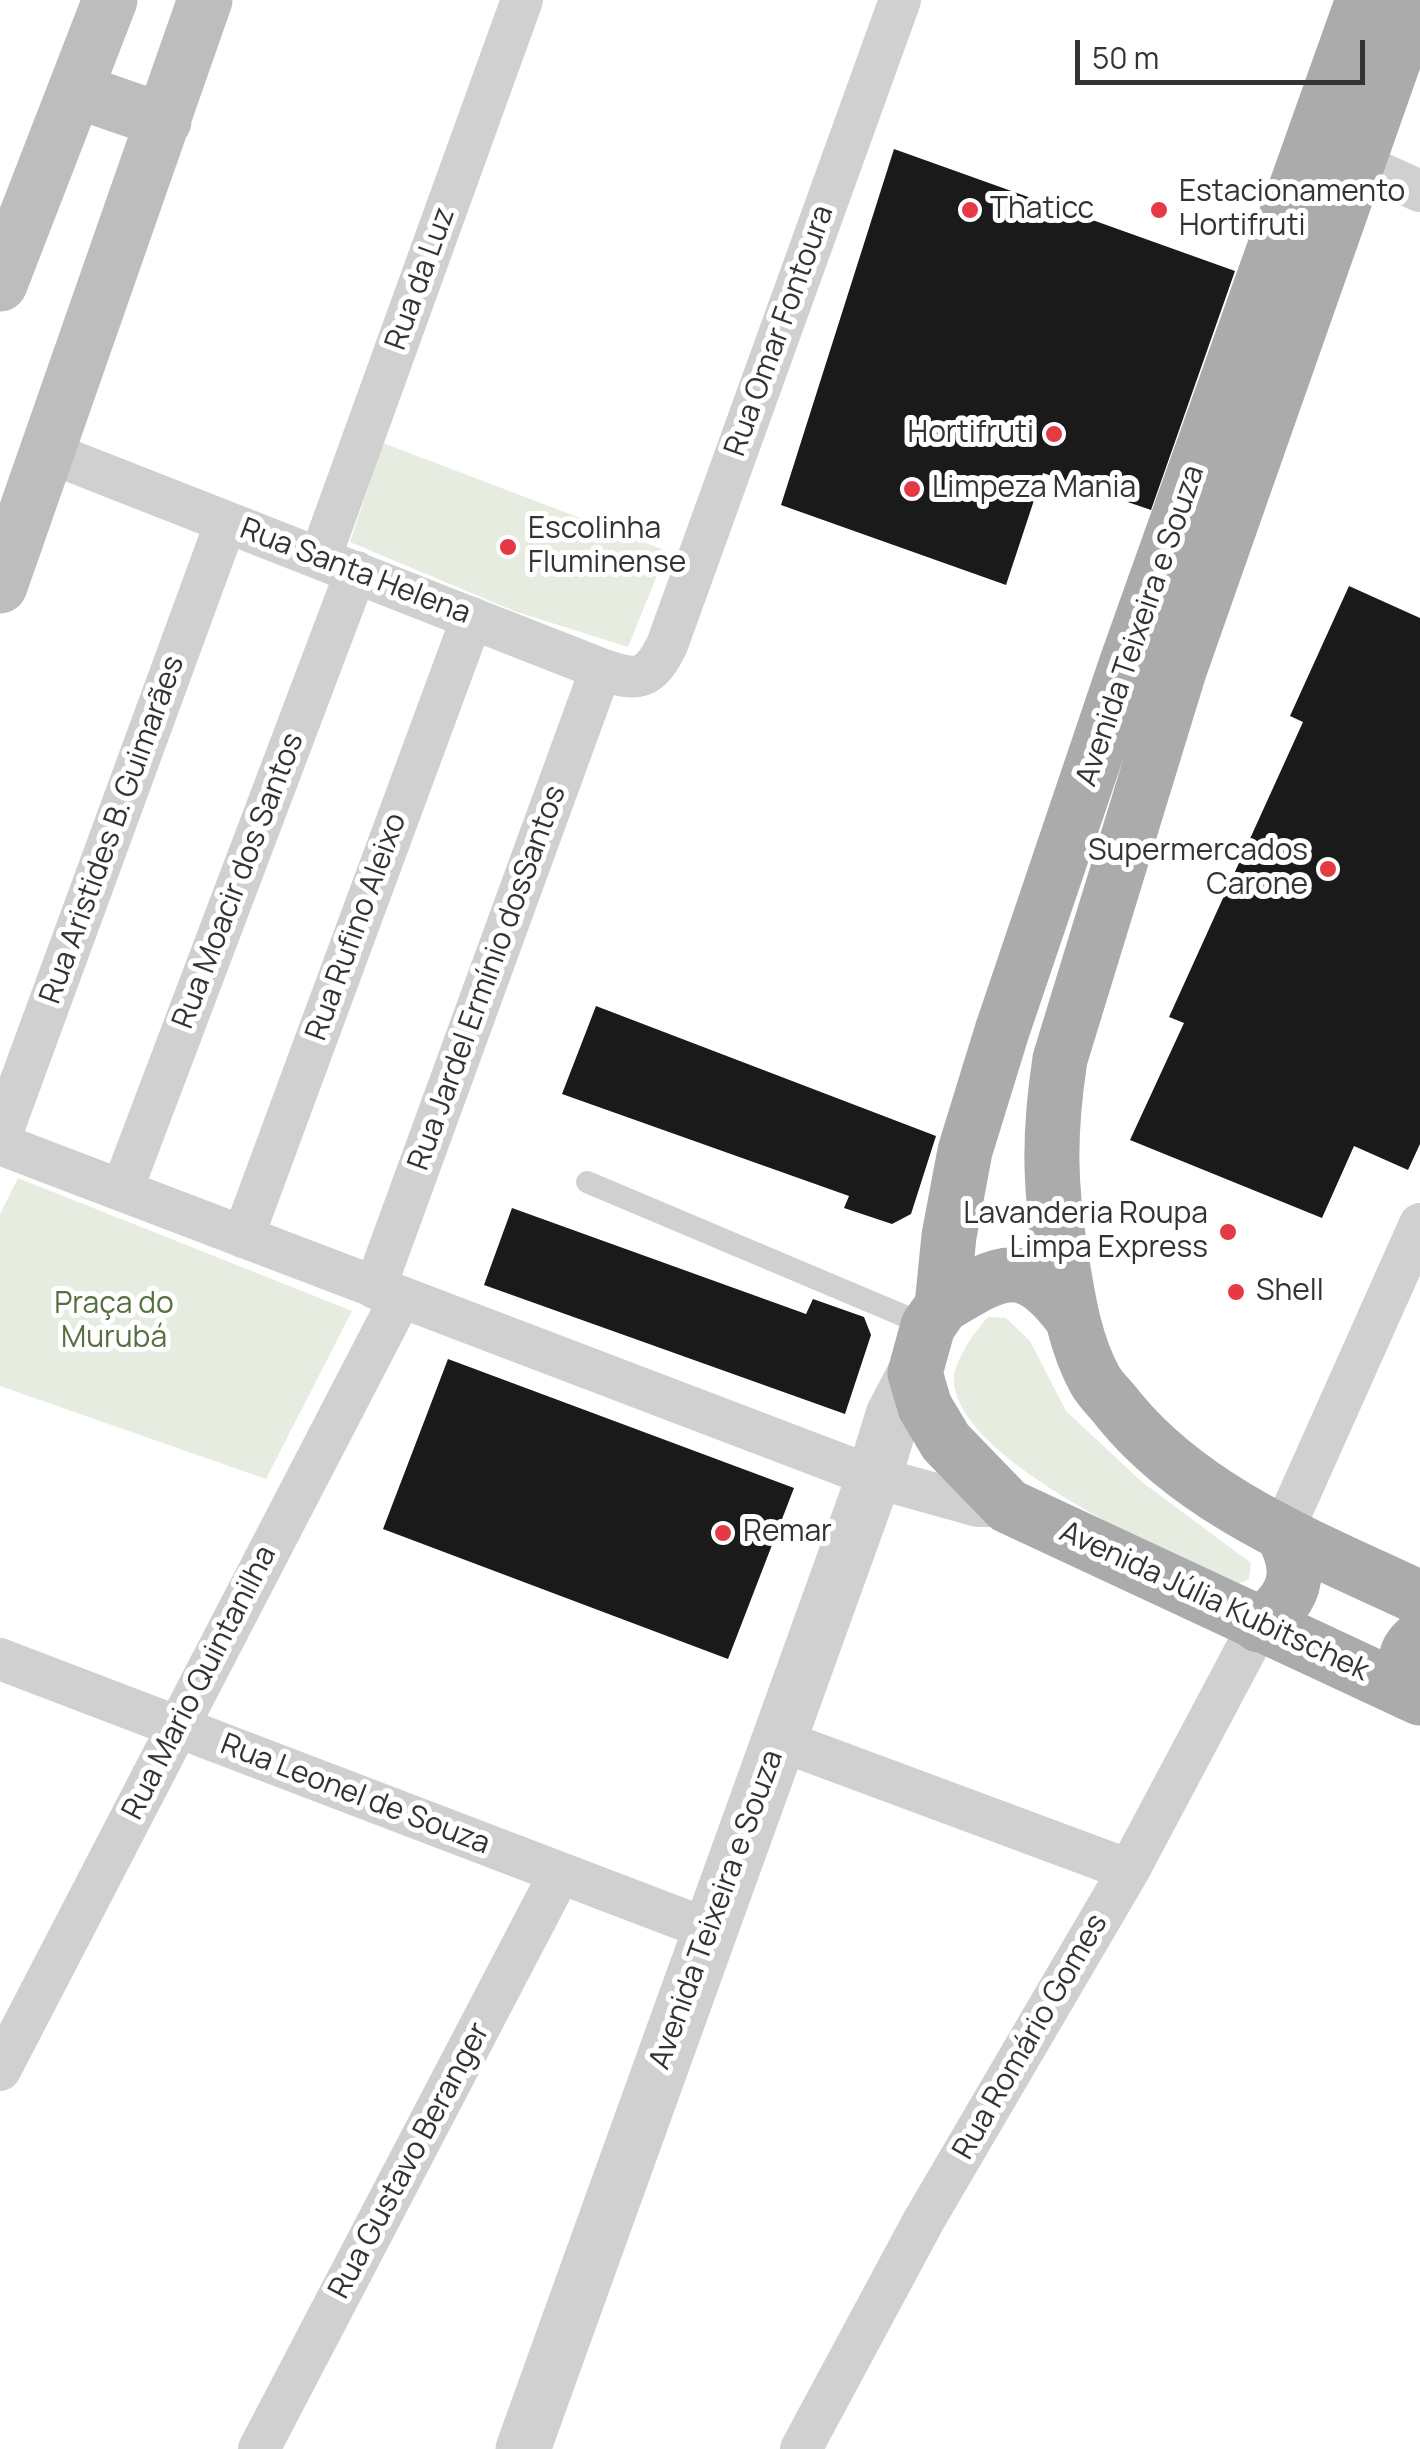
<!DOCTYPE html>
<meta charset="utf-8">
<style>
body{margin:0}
#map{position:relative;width:1420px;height:2449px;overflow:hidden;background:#fff;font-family:Manrope,sans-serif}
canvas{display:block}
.scale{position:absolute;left:1075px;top:40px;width:290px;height:45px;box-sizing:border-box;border:5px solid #333;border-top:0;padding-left:12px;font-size:30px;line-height:35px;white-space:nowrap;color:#333;-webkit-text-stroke:8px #fff;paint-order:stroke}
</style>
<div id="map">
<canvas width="1420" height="2449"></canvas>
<div class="scale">50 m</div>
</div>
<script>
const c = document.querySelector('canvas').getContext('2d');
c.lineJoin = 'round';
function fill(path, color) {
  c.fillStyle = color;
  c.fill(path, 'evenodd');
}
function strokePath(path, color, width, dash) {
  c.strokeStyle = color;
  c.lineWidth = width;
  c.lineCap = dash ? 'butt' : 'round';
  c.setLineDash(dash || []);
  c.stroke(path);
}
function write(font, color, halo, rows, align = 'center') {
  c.font = font + ' Manrope,sans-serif';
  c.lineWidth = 10;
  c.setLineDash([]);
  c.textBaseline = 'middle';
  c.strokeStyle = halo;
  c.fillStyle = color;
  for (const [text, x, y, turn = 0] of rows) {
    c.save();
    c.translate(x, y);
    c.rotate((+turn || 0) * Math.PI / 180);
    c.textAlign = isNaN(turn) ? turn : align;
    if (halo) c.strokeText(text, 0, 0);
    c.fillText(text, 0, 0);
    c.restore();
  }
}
fill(new Path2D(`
 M383 443 667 551 628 647 514 611 350 542Z
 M18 1178 352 1311 266 1479 0 1386V1214Z
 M988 1317 1006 1318 1030 1341 1066 1411 1142 1482 1251 1563 1249 1579 1235 1585C1167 1553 963 1463 954 1384 951 1364 975 1331 988 1317Z`), '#e6ecdf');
fill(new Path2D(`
 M894 149 1235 271 1151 510 1043 473 1006 585 781 505Z
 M1349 586 1420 618V1144L1408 1170 1354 1146 1322 1218 1130 1140 1184 1023 1169 1017 1303 722 1290 716Z
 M596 1006 936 1136 911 1214 892 1224 844 1208 849 1196 562 1094Z
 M512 1208 806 1314 813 1299 864 1317 871 1335 845 1414 484 1285Z
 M448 1359 794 1488 728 1659 383 1529Z`), '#1a1a1a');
strokePath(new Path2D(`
 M587 1182 928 1326`), '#d0d0d0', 22);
strokePath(new Path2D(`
 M1358 163 1420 191
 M48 452 601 669C637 682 649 681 667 645L900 0
 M320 558 522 0
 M0 1138 226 522
 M0 1144 874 1477 978 1506H1008
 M122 1190 356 572
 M243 1237 472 618
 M375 1288 601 669
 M1282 1533 1420 1224
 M0 1659 710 1930
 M779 1740 1129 1870
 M0 2070 401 1297
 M259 2449 560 1873
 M801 2449 924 2220 1129 1870 1259 1625`), '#d0d0d0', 42);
strokePath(new Path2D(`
 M523 2449 874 1477 893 1415 915 1373`), '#d0d0d0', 55);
strokePath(new Path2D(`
 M77 91 164 121
 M0 284 110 0
 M0 586 205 0`), '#bdbdbd', 55);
strokePath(new Path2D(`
 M1363 0 1127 662 1002 1031 965 1151 949 1236 942 1306 928 1326 915 1373 925 1407 946 1442 1008 1506 1420 1698
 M1415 0 1179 671 1060 1059C1049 1132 1049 1182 1061 1256 1068 1298 1074 1342 1095 1380 1101 1391 1112 1400 1119 1410 1195 1503 1314 1548 1420 1598
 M942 1306C1001 1270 1024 1255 1071 1317
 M1259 1625C1296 1599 1304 1572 1282 1533
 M1420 1638C1397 1656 1407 1673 1420 1695`), '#ababab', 55);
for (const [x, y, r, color] of [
 [970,210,10,"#e63946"],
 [1159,210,10,"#e63946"],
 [1054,434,10,"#e63946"],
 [912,489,10,"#e63946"],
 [508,547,10,"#e63946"],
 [1328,869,10,"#e63946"],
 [1228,1232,10,"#e63946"],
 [1236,1292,10,"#e63946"],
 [723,1533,10,"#e63946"]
]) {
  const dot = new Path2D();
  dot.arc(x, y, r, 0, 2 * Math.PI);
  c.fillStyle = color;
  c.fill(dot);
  strokePath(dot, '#fff', 4);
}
write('30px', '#333', '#fff', [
 ["Estacionamento",1179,193],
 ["Hortifruti",1179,227],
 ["Thaticc",990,210],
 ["Hortifruti",1034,434,"right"],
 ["Limpeza Mania",932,489],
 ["Escolinha",528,530],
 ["Fluminense",528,564],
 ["Supermercados",1308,852,"right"],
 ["Carone",1308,886,"right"],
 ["Lavanderia Roupa",1208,1215,"right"],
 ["Limpa Express",1208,1249,"right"],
 ["Shell",1256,1292],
 ["Remar",743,1533]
], 'left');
write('30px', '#333', '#fff', [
 ["Rua da Luz",421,279,-70],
 ["Rua Omar Fontoura",780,331,-70],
 ["Rua Santa Helena",355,572,21],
 ["Avenida Teixeira e Souza",1141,626,-71],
 ["Rua Aristides B. Guimarães",113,830,-70],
 ["Rua Moacir dos Santos",239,881,-69],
 ["Rua Rufino Aleixo",357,927,-70],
 ["Rua Jardel Ermínio dosSantos",488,978,-70],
 ["Avenida Júlia Kubitschek",1214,1602,25],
 ["Rua Mario Quintanilha",200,1683,-63],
 ["Rua Leonel de Souza",355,1795,21],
 ["Avenida Teixeira e Souza",717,1910,-70],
 ["Rua Romário Gomes",1031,2037,-60],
 ["Rua Gustavo Beranger",410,2161,-62]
]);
write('30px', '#56703f', '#fff', [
 ["Praça do",114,1305],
 ["Murubá",114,1339]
]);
</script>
